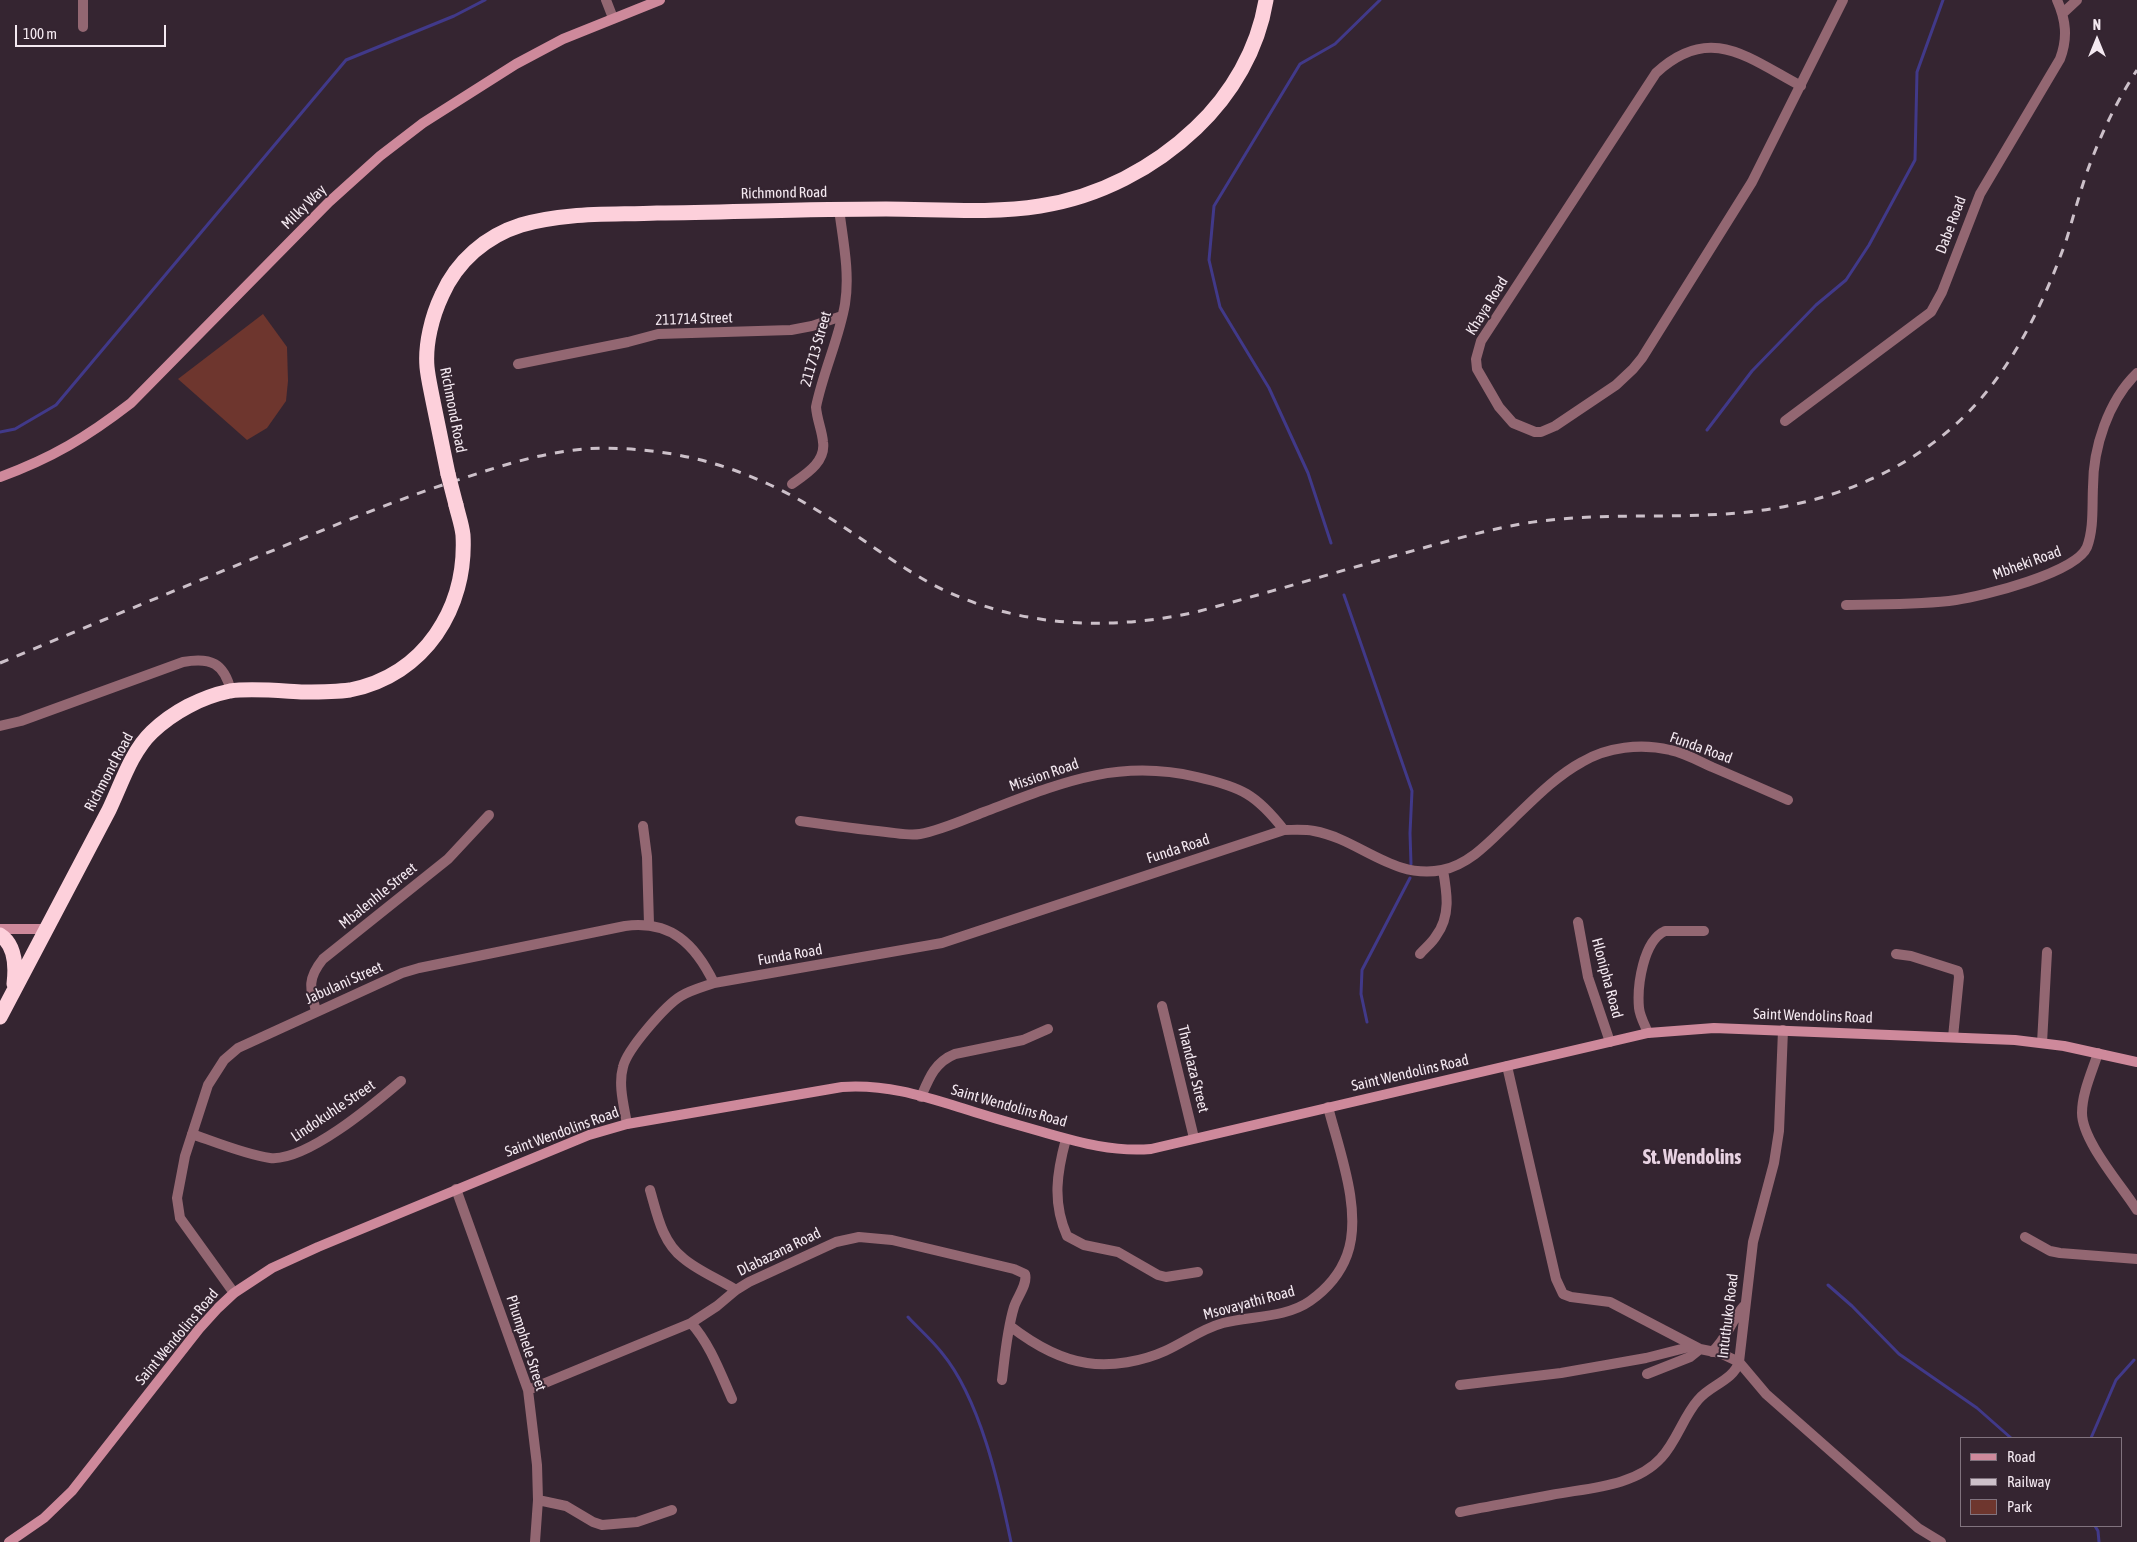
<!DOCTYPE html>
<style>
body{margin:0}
#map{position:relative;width:2137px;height:1542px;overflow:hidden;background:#352531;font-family:"Asap Condensed",sans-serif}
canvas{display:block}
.legend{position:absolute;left:1960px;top:1437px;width:162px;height:90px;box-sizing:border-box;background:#352531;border:1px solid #81737e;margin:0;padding:6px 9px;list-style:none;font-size:15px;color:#f4e9f1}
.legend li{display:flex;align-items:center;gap:10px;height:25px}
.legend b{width:25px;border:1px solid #81737e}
.north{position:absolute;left:2072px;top:15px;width:50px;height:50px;-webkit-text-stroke:4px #352531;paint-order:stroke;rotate:0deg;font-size:14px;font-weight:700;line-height:20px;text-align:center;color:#f4e9f1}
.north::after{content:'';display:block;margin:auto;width:18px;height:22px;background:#f4e9f1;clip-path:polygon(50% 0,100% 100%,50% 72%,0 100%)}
.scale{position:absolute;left:15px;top:25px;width:151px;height:22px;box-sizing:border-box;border:2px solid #f4e9f1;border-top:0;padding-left:6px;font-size:15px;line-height:18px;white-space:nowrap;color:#f4e9f1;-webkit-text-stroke:4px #352531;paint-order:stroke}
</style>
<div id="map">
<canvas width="2137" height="1542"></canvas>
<ul class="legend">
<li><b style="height:6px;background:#ce899b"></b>Road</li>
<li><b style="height:6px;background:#ccc0c9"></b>Railway</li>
<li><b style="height:14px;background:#6e362e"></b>Park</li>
</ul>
<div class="north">N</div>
<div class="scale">100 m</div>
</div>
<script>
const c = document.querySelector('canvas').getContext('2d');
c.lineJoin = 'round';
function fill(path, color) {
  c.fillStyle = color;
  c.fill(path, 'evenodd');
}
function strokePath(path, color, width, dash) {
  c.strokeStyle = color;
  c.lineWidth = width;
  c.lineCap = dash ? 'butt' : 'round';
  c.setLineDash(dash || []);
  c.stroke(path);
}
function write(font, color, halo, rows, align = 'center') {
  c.font = font + ' "Asap Condensed",sans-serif';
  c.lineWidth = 4;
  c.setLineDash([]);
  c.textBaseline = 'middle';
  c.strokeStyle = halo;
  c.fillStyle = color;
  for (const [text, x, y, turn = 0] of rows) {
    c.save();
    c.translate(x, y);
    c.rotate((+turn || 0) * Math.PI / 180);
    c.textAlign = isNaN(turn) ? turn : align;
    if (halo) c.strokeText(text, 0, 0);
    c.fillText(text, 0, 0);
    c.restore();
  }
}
fill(new Path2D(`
 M263 314 287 347 288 381 286 401 267 428 247 440 178 379Z`), '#6e362e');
strokePath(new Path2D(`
 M1707 430 1752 371 1816 305 1846 280 1869 245 1915 160 1917 72 1943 0
 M0 432 15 429 56 405 346 60 454 16 485 0
 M1331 543 1308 473 1269 388 1220 307 1209 260 1214 206 1300 64 1335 44 1380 0
 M1344 595 1412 791 1410 833 1411 864
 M1367 1022 1361 994 1362 970 1410 878
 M1828 1285 1852 1306 1899 1354 1977 1408 2011 1438
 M908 1317C919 1329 932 1340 942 1353 980 1399 999 1484 1011 1542
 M2091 1438 2116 1380 2134 1360
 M2095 1526 2098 1531 2099 1542`), '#413989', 3);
strokePath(new Path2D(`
 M606 0 613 18
 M2063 13 2077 0
 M83 27V0
 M1801 86C1748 58 1710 23 1656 73L1481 341 1476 359 1477 369 1499 407 1513 423 1535 432H1541L1555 426 1616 385 1633 369 1642 358 1752 182 1843 0
 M518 364 628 342 658 334 791 330 812 326 842 316
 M1785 421 1931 312 1942 292 1980 194 2060 59C2068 38 2066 20 2057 0
 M792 484C806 474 826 462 823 442 822 430 817 420 816 407 823 372 839 339 845 304 850 273 843 240 839 209
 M1846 605C1883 604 1920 605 1956 600 1983 596 2076 573 2087 547 2094 528 2092 507 2093 487 2093 448 2108 401 2137 373
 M0 726 21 721 183 662C211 657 224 663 231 691
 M800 821C828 825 857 829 886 832 897 833 909 836 920 834 942 830 963 820 984 812 1058 784 1116 758 1197 777 1241 787 1256 794 1284 830
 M643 826 647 857 649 924
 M1578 922 1588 977 1610 1042
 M1420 954C1425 948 1432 943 1436 936 1451 916 1447 893 1443 870
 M1896 954 1911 956 1958 971 1959 977 1953 1037
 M1162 1006 1194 1138
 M316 1011C310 988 307 979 323 959L448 859 489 815
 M1648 1033C1645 1025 1640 1017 1639 1008 1637 986 1643 941 1665 931H1704
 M2042 1043 2047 952
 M2098 1053C2092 1072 2082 1093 2082 1113 2082 1141 2122 1186 2137 1210
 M1507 1066 1556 1279 1563 1294 1571 1297 1610 1302 1700 1349 1720 1353 1739 1362 1766 1394 1918 1528 1941 1542
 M921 1097C929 1078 935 1062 955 1054L1023 1040 1048 1029
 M627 1124C624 1106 618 1085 623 1067 627 1049 666 1005 681 996 691 990 703 987 714 983L942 943 1284 830C1294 830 1304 829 1314 831 1359 839 1393 880 1442 870 1471 864 1492 839 1512 820 1533 800 1556 776 1582 762 1607 747 1641 743 1670 750 1685 753 1699 761 1712 767 1738 778 1763 789 1788 800
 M192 1134C215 1142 247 1155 270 1158 306 1162 374 1104 401 1081
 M1066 1139C1057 1172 1052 1202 1067 1236L1084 1245 1118 1252 1158 1275 1166 1277 1198 1272
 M456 1189 528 1390 537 1465 538 1500 535 1542
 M650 1190C657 1214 662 1242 683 1258 698 1271 719 1279 736 1290
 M2025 1237 2050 1251 2060 1253 2137 1259
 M234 1293 180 1218 177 1198 185 1156 208 1085 224 1060 238 1048 402 973 419 968 625 926C671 920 695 944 714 983
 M691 1323C710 1344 720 1372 732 1399
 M1010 1326C1032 1343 1059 1359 1087 1363 1112 1367 1143 1361 1165 1351 1185 1342 1201 1329 1223 1323 1250 1316 1286 1318 1310 1301 1327 1289 1340 1274 1347 1255 1363 1212 1339 1150 1328 1107
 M1712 1352C1727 1339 1731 1320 1744 1306
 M1647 1374 1690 1357 1700 1349
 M1460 1385 1561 1373 1646 1358 1693 1346
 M528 1390 691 1323 717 1306 736 1290 749 1282 836 1242 859 1237 892 1240 1014 1269 1025 1274C1028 1284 1017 1297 1014 1307 1007 1330 1005 1355 1002 1380
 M538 1500 566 1506 593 1522 602 1525 637 1522 672 1510
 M1460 1512C1490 1506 1520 1501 1551 1495 1586 1488 1635 1487 1661 1458 1677 1441 1683 1417 1698 1400 1710 1385 1733 1381 1739 1362L1753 1242 1774 1163 1779 1131 1783 1030`), '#936772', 10);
strokePath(new Path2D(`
 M0 477C52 458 87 437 131 403L329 202 380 156 423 123 516 64 563 39 660 0
 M0 929H46
 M9 1542 44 1518 72 1491 199 1329 218 1308 234 1293 272 1268 318 1247 589 1135 627 1124 842 1087C887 1084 923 1096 965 1109 992 1118 1019 1125 1046 1133 1081 1143 1114 1152 1151 1149L1648 1033 1714 1028 2015 1040 2064 1046 2137 1062`), '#ce899b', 10);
strokePath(new Path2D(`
 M448 474C443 449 438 425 433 401 431 390 428 378 427 367 425 344 432 316 442 295 457 261 486 236 521 225 565 212 612 215 657 213 733 212 810 209 886 209 935 209 992 214 1040 206 1099 197 1154 168 1196 128 1232 94 1258 49 1266 0
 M0 935C16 945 16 967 14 984
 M0 1017C37 948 73 879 109 810 121 785 131 752 152 732 173 712 201 697 230 691 251 688 282 691 304 692 319 692 335 692 350 690 425 675 467 608 463 535 462 525 458 514 456 505`), '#fdd0db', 15);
strokePath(new Path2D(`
 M0 663C93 624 186 586 279 548 340 523 401 498 464 478 503 465 542 453 583 449 610 447 639 449 666 453 719 461 769 481 815 509 854 532 889 560 928 582 1011 627 1105 632 1196 612 1260 595 1323 576 1387 558 1431 546 1476 532 1521 524 1596 511 1673 520 1748 512 1840 502 1930 463 1988 390 2023 346 2047 294 2066 241 2073 218 2079 195 2087 172 2100 136 2116 102 2137 70`), '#ccc0c9', 3, [9, 9]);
strokePath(new Path2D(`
 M448 474 456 505`), '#fdd0db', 15);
write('15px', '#f4e9f1', '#352531', [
 ["Richmond Road",784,193,-1],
 ["Milky Way",304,207,-45],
 ["Dabe Road",1951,225,-69],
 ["Khaya Road",1487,306,-58],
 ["211714 Street",694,319,-2],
 ["211713 Street",816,349,-74],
 ["Richmond Road",453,410,79],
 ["Mbheki Road",2027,563,-20],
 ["Funda Road",1701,748,20],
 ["Richmond Road",109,772,-62],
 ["Mission Road",1044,775,-19],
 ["Funda Road",1178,849,-18],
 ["Mbalenhle Street",378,896,-39],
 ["Funda Road",790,955,-10],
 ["Hlonipha Road",1607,978,75],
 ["Jabulani Street",344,983,-24],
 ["Saint Wendolins Road",1813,1016,2],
 ["Thandaza Street",1193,1069,76],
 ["Saint Wendolins Road",1410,1073,-13],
 ["Saint Wendolins Road",1009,1106,16],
 ["Lindokuhle Street",333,1111,-34],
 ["Saint Wendolins Road",562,1132,-20],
 ["Dlabazana Road",779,1252,-26],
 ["Msovayathi Road",1249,1303,-15],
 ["Intuthuko Road",1728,1316,-83],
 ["Saint Wendolins Road",177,1337,-50],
 ["Phumphele Street",526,1343,72]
]);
write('bold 20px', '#e8d2e2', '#352531', [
 ["St. Wendolins",1692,1158]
]);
</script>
